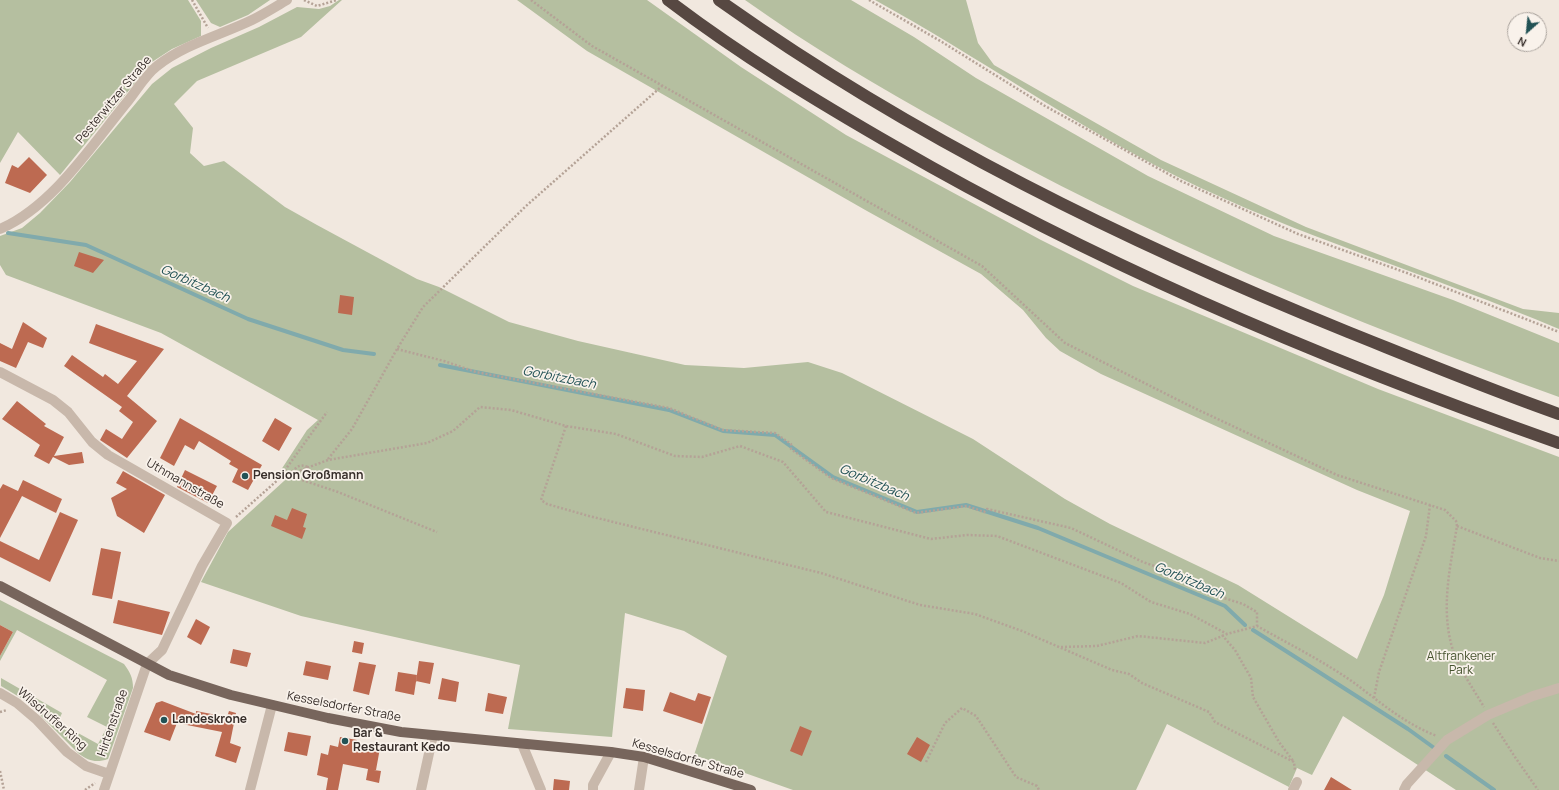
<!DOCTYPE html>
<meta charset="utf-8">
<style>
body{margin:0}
#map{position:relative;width:1559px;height:790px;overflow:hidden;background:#f1e8df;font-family:Manrope,sans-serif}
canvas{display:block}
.north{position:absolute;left:1507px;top:12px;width:40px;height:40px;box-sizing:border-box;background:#f9f2eb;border:1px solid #aba49e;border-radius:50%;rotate:207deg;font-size:11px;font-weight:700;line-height:16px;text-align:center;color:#372e2a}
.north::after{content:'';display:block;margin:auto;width:14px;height:18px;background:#225255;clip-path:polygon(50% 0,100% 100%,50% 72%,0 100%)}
</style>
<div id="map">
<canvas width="1559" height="790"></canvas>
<div class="north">N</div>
</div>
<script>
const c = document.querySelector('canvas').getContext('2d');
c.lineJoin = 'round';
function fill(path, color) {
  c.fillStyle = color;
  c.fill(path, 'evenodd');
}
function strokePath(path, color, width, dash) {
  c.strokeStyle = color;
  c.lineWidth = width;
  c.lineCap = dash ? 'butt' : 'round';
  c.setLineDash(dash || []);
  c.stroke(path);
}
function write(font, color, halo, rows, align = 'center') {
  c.font = font + ' Manrope,sans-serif';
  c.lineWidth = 3.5;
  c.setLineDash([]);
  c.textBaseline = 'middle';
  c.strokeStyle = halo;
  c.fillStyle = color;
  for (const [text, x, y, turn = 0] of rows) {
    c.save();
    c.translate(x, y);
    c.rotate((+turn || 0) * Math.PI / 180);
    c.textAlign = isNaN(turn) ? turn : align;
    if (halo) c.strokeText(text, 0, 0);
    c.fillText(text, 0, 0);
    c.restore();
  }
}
fill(new Path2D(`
 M0 0H188L201 21V36L172 49 152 62 60 175 18 132 0 163Z
 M196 0H270L248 15 220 27 211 23Z
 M339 0H342L301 37 197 81 174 104 193 128 190 153 204 166 224 161 285 207 317 225 417 279 439 287 509 322 578 341 685 365 744 368 808 362 842 373 973 439 1065 499 1110 524 1238 585 1357 659 1384 595 1410 511 1357 490 1101 374 1060 351 1046 338 1023 310 981 274 867 211 587 51 517 0H647L741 67 846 135 1041 240 1133 286 1378 389 1559 457V790H1456L1343 716 1312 775 1297 768 1289 787 1167 724 1136 790H793L694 755 727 656 684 631 625 613 612 737 508 729 520 665 301 616 201 582 228 532 284 481 279 473 307 430 318 420 161 333 6 275 0 265V236L22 228 40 213 70 182 152 84 172 68 211 48 259 27 297 7 319 9 330 6Z
 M745 0H851L914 37 976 78 1148 176 1274 236 1453 300 1559 343V397C1350 321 1145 236 951 127 880 88 811 47 745 0Z
 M875 0H966L978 43 994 65 1161 160 1306 227 1523 309 1559 313V329C1432 275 1299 237 1176 176 1072 124 977 56 875 0Z
 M0 600 124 664C130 672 133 678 133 688L108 759C96 763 89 761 79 754L26 701 1 686V678L62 713 58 722 98 744 107 727 87 717 107 680 17 630 0 661V656L13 632 0 625Z`), '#b5bfa0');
strokePath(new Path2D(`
 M8 233 86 245 248 319 343 350 374 354
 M440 365 669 410 723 431 775 435 833 477 917 512 966 505 1038 528 1225 606 1245 625
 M1253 630 1408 729 1437 750
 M1446 756 1494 790`), '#80aaac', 4);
fill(new Path2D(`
 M29 157 47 175 30 193 5 183 12 165 18 168Z
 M79 252 104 260 93 273 74 266Z
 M340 295 354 297 352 315 338 313Z
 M23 322 47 338 43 348 28 342 16 368 0 361V343L12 349Z
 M96 324 164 349 127 396 157 421 127 458 100 440 106 429 122 439 133 422 119 411 122 407 64 366 72 355 103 377 105 374 118 384 137 361 89 343Z
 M17 401 46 424 44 426 64 437 54 456 82 452 84 463 69 465 53 457 49 464 34 456 40 445 2 419Z
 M180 418 262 465 248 490 232 482 238 469 229 464 231 461 199 441 194 450 185 445 174 466 160 458Z
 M275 418 292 428 279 451 262 441Z
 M185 470 217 486 208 503 177 487Z
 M123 471 165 495 144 533 117 516 111 498 127 489 116 483Z
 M23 480 62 499 56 513 22 496 0 538V489L3 484 18 491Z
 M292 508 307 514 303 527 306 528 302 539 271 526 275 515 287 520Z
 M60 512 78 520 50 582 0 557V541L39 560Z
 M101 548 121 552 112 599 92 595Z
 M118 600 170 612 162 635 113 623Z
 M196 619 210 627 201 645 187 637Z
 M0 625 13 632 0 656Z
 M354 641 364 643 362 654 352 652Z
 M233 649 251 653 247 667 230 663Z
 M306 661 331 666 328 680 303 675Z
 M419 661 434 663 430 684 416 681Z
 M359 662 376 665 369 695 353 691Z
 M398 672 417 675 414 695 395 691Z
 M442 678 459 682 456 702 438 699Z
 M626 688 645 690 643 711 623 708Z
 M670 692 695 701 698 693 711 697 702 724 663 711Z
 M488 693 507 697 503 714 485 711Z
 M162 701 196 714V711L227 717 229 711 236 713 230 743 241 747 236 763 215 756 222 732 177 723 170 741 144 732 156 703Z
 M800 726 812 731 802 756 790 751Z
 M288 732 311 736 307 756 284 751Z
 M340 737 357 740V743L380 748 376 770H374L381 771 379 783 366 780 368 769 343 764 338 790H326L328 778 317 775 321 753 328 755 330 745 338 747Z
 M917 737 930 745 921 762 907 754Z
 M1331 777 1352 790H1324Z
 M554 779 570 781 569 790H553Z`), '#bd6a51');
strokePath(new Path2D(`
 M192 0 208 28
 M304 0 317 6 337 0
 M531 0 592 46 982 266 1065 343 1190 406 1337 475 1445 510 1456 521 1457 526C1450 568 1439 614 1455 656 1462 673 1474 690 1484 707
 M869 0 942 42 1045 106 1181 181 1298 234 1407 273 1559 332
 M397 349 444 361 476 372 669 408 723 430 775 433 791 444V449L831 478 916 513 967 506 984 512 987 509 1071 528 1143 562 1196 581 1224 598 1243 604 1257 612V626
 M566 426 541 500 547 504 589 516 821 573 920 605 975 614 1022 631 1112 670 1129 674 1142 683 1209 712 1215 722 1294 762 1295 771
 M328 459 352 429 397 349 423 307 526 206 662 86
 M292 472C298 466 299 464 308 467
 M287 475 338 492 437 532
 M280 477 327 412
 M236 517 280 478 328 460 427 443 453 431 480 407 511 410 566 426 616 434 675 456 702 457 740 446 783 462 826 512 931 539 967 535 997 536 1121 583 1151 602 1190 614 1227 634
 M1457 526 1540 558 1559 561
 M1222 635 1235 650 1251 678 1253 697 1279 742 1294 762
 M1061 647 1097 646 1138 636 1205 643 1227 634 1257 626C1289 644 1323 661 1353 682 1380 702 1405 724 1437 736
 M1374 698 1379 672 1426 536 1430 505
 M0 712 7 710
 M1493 723 1515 757 1538 790
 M926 762 945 723 962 708 976 716 1016 777 1037 786 1039 790
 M0 771 4 790
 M85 790 95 783`), '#b4a296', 2.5, [2, 2]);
strokePath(new Path2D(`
 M0 229C53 206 91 146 128 101 137 90 145 75 157 66 185 44 221 35 252 20 264 14 275 7 287 0
 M0 372 53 400 68 412 92 442 108 455 227 523 202 566 162 650 147 664 104 790
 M0 693 17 703 37 720 67 752 86 766 109 774
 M522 744 541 790
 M250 790 272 705
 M421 790 433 735
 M593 790V785L611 752
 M639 790 644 757
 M1293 790 1297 782
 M1404 790 1407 784 1447 740 1488 715 1533 696 1559 688`), '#c8b8ab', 10);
strokePath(new Path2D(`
 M0 586 169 675 231 695 328 718 401 732 611 752 644 757 751 790`), '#77655c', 10);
strokePath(new Path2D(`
 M668 0C740 55 818 102 896 147 1105 268 1331 363 1559 443
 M719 0C913 138 1128 243 1348 332 1418 360 1488 389 1559 414`), '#574842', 12);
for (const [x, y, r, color] of [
 [245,476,4,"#225255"],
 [164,720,4,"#225255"],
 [345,741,4,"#225255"]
]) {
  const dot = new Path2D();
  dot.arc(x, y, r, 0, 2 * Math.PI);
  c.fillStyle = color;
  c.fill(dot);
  strokePath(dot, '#f9f2eb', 1.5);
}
write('12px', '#372e2a', '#f9f2eb', [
 ["Pesterwitzer Straße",114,100,-50],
 ["Uthmannstraße",185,484,30],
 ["Kesselsdorfer Straße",344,707,11],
 ["Wilsdruffer Ring",52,719,41],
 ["Hirtenstraße",113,723,-71],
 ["Kesselsdorfer Straße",688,759,16]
]);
write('bold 12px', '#372e2a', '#f9f2eb', [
 ["Pension Großmann",253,476],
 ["Landeskrone",172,720],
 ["Bar &",353,734],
 ["Restaurant Kedo",353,748]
], 'left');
write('12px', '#46532f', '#f9f2eb', [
 ["Altfrankener",1461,657],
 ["Park",1461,671]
]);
write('italic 13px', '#225255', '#f9f2eb', [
 ["Gorbitzbach",195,284,24],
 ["Gorbitzbach",559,378,11],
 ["Gorbitzbach",874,483,23],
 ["Gorbitzbach",1189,581,23]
]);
</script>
